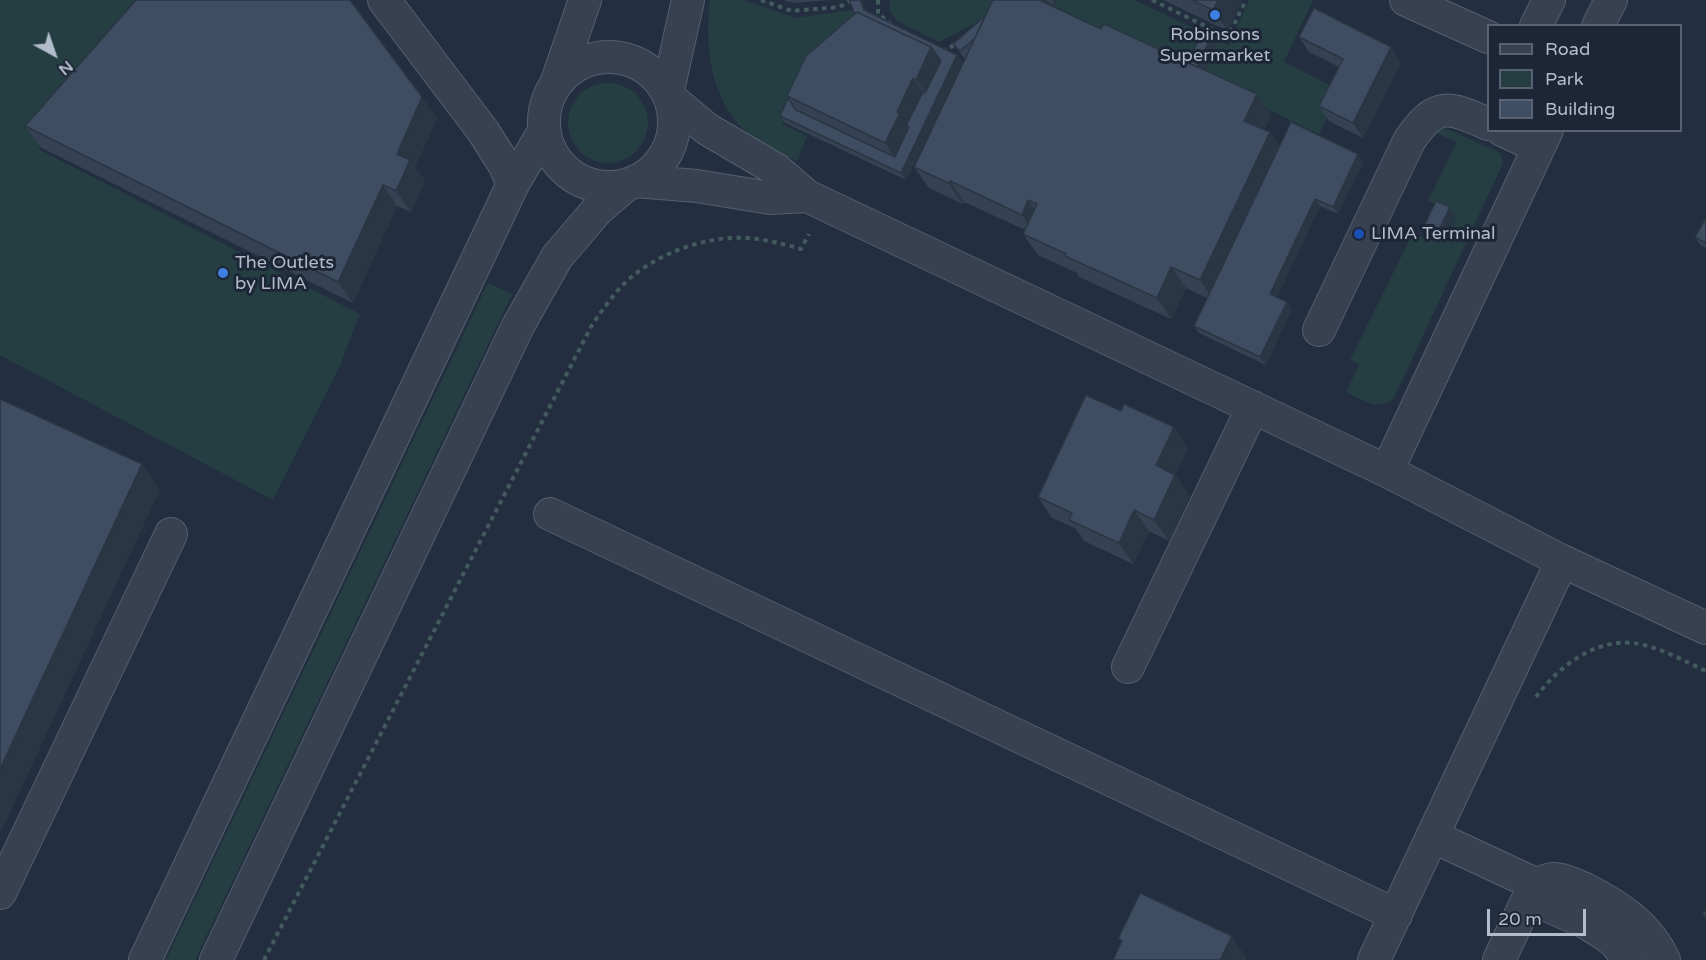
<!DOCTYPE html>
<style>
body{margin:0}
#map{position:relative;width:1706px;height:960px;overflow:hidden;background:#232f41;font-family:"Varela Round",sans-serif}
canvas{display:block}
.legend{position:absolute;left:1487px;top:24px;width:195px;height:108px;box-sizing:border-box;background:#1c2636;border:2px solid #586272;margin:0;padding:8px 10px;list-style:none;font-size:18px;color:#b3bccb}
.legend li{display:flex;align-items:center;gap:12px;height:30px}
.legend b{width:30px;border:2px solid #586272}
.north{position:absolute;left:24px;top:24px;width:60px;height:60px;-webkit-text-stroke:4px #1c2636;paint-order:stroke;rotate:140deg;font-size:16px;font-weight:700;line-height:24px;text-align:center;color:#b3bccb}
.north::after{content:'';display:block;margin:auto;width:21px;height:27px;background:#b3bccb;clip-path:polygon(50% 0,100% 100%,50% 72%,0 100%)}
.scale{position:absolute;left:1487px;top:909px;width:99px;height:27px;box-sizing:border-box;border:3px solid #b3bccb;border-top:0;padding-left:8px;font-size:18px;line-height:21px;white-space:nowrap;color:#b3bccb;-webkit-text-stroke:4px #1c2636;paint-order:stroke}
</style>
<div id="map">
<canvas width="1706" height="960"></canvas>
<ul class="legend">
<li><b style="height:8px;background:#374151"></b>Road</li>
<li><b style="height:16px;background:#253e42"></b>Park</li>
<li><b style="height:16px;background:#3e4d61"></b>Building</li>
</ul>
<div class="north">N</div>
<div class="scale">20 m</div>
</div>
<script>
const c = document.querySelector('canvas').getContext('2d');
c.lineJoin = 'round';
function fill(path, color) {
  c.fillStyle = color;
  c.fill(path, 'evenodd');
}
function strokePath(path, color, width, dash) {
  c.strokeStyle = color;
  c.lineWidth = width;
  c.lineCap = dash ? 'butt' : 'round';
  c.setLineDash(dash || []);
  c.stroke(path);
}
function write(font, color, halo, rows, align = 'center') {
  c.font = font + ' "Varela Round",sans-serif';
  c.lineWidth = 6;
  c.setLineDash([]);
  c.textBaseline = 'middle';
  c.strokeStyle = halo;
  c.fillStyle = color;
  for (const [text, x, y, turn = 0] of rows) {
    c.save();
    c.translate(x, y);
    c.rotate((+turn || 0) * Math.PI / 180);
    c.textAlign = isNaN(turn) ? turn : align;
    if (halo) c.strokeText(text, 0, 0);
    c.fillText(text, 0, 0);
    c.restore();
  }
}
fill(new Path2D(`
 M0 0H163L40 141 39 146 40 150 360 314 339 368 273 500 0 355Z
 M710 0H744L795 18 853 10 858 24 808 68 782 124 807 136 797 161C777 151 756 143 741 127 709 93 705 44 710 0Z
 M890 0H992L990 15 939 42 897 21 889 10Z
 M1043 0H1134L1229 45 1249 0H1313L1284 62 1341 91 1319 134Z
 M568 123a40 40 0 1 1 80 0a40 40 0 1 1-80 0Z
 M1444 128 1497 151 1501 154 1503 163 1394 398C1377 412 1363 400 1346 392L1359 365 1350 360 1413 233 1429 240 1435 236 1445 240 1456 215 1428 201 1457 142 1436 133Z
 M488 283 512 294 195 960H166Z`), '#253e42');
const minor = new Path2D(`
 M384 0 483 131 504 164 513 184
 M1406 0 1488 37
 M1536 26 1549 0
 M1598 26 1611 0
 M544 122a65 65 0 1 1 130 0a65 65 0 1 1-130 0Z
 M556 84 585 0
 M668 90 688 0
 M670 98 707 129 777 170 807 196 1387 471 1562 561 1706 628
 M1502 130 1539 147
 M636 181 697 186 770 198 807 196
 M1319 330 1409 141C1436 101 1448 106 1488 124
 M1387 471 1547 130
 M550 514 1396 915
 M1128 667 1253 407
 M1432 836 1535 884 1551 907 1585 922 1601 932 1614 941 1629 960
 M0 893 171 534
 M145 960 513 184 544 131
 M216 960 518 326 557 257 598 209 625 186
 M1374 960 1562 561
 M1499 960 1535 884C1541 883 1548 879 1553 879 1564 879 1575 885 1585 889 1618 906 1648 925 1664 960`);
strokePath(minor, '#555f6e', 34);
strokePath(new Path2D(`
 M761 0 792 11 839 7 852 0
 M878 0V14L890 23
 M1152 0 1228 37 1246 0
 M943 49 946 51 956 43
 M1536 697C1558 667 1594 639 1633 643 1658 646 1684 661 1706 671
 M264 960 592 325C601 312 610 299 620 288 649 256 704 235 747 238 765 239 783 244 801 249L809 234`), '#435b5f', 4, [4.5, 4.5]);
strokePath(minor, '#374151', 32);
fill(new Path2D(`
 M783 0H831L793 3Z
 M849 0H862L867 12 957 55 963 62 906 180 785 123 780 116 788 98 787 96 855 14Z
 M993 0H1057L1055 5 1048 1 1051 5 1101 29 1188 63 1214 30 1220 38 1204 70 1257 94 1271 115 1264 130 1270 132 1279 146 1358 154 1363 162 1338 214 1320 206 1277 297 1287 302 1292 309 1266 365 1199 333 1194 326 1207 298 1186 288 1171 319 1079 277 1077 273 1038 255 1023 234 1025 230 964 202 963 204 929 188 914 167 965 59 953 44 985 16Z
 M1163 0H1242L1228 31Z
 M1299 37 1391 47 1401 62 1363 138 1329 121 1319 106 1339 67 1309 52Z
 M437 118 415 167 425 181 411 212 397 206 353 303 40 147 25 126Z
 M1450 207 1455 215 1444 238 1431 232 1425 224Z
 M1706 218V248L1700 245 1695 237Z
 M1121 411 1174 427 1188 448 1175 475 1190 496 1169 541 1149 531 1133 564 1084 541 1075 528 1052 518 1038 497Z`), '#354253');
fill(new Path2D(`
 M860 0H862L870 18 864 10Z
 M1038 0H1047L1055 12Z
 M1052 0H1057L1055 5Z
 M1218 0H1242L1228 31 1213 10Z
 M1214 30 1220 38 1202 76 1196 69Z
 M931 47 946 68 931 100 916 80Z
 M1391 47 1401 62 1363 138 1353 123Z
 M957 55 963 62 906 180 901 173Z
 M913 78 928 99 900 164 885 143 897 112Z
 M1257 94 1271 115 1259 142 1244 121Z
 M422 97 437 118 415 167 425 181 411 212 396 191 397 154Z
 M1270 132 1285 153 1214 301 1200 280Z
 M1358 154 1363 162 1338 214 1333 207Z
 M950 181 964 202 963 204 948 183Z
 M383 185 397 206 353 303 338 282Z
 M1315 199 1320 206 1275 301 1270 294Z
 M1028 200 1043 221 1036 236 1022 215Z
 M1450 207 1455 215 1444 238 1439 230Z
 M1171 267 1186 288 1171 319 1157 298Z
 M1287 302 1292 309 1266 365 1260 357Z
 M1174 427 1188 448 1175 475 1190 496 1169 541 1154 520 1156 465Z
 M142 464 160 490 1 832 0 830V769Z
 M1134 510 1149 531 1133 564 1119 543Z
 M1232 936 1246 957 1245 960H1220Z`), '#2b3644');
const building = new Path2D(`
 M136 0H350L422 97 397 154 410 160 396 191 383 185 338 282 25 126Z
 M849 0H860L864 10 957 55 901 173 780 116 788 98 796 110 895 157 909 127 906 126 923 92 925 93 941 61 931 47 857 12 855 14Z
 M993 0H1039L1101 29 1104 24 1257 94 1244 121 1270 132 1200 280 1171 267 1157 298 1065 256 1066 254 1023 234 1037 204 1028 200 1022 215 950 181 948 183 914 167Z
 M1192 0H1218L1213 10Z
 M1314 8 1391 47 1353 123 1319 106 1343 59 1299 37Z
 M857 12 931 47 916 80 913 78 897 112 900 113 885 143 787 96 806 56Z
 M985 16 975 38 960 51 953 44Z
 M1205 26 1214 30 1197 67 1188 63Z
 M1291 122 1358 154 1333 207 1315 199 1270 294 1287 302 1260 357 1194 326Z
 M1436 201 1450 207 1439 230 1425 224Z
 M1706 218V243L1695 237Z
 M1086 395 1121 411 1124 404 1174 427 1156 465 1175 475 1154 520 1134 510 1119 543 1069 520 1072 513 1038 497Z
 M0 399 142 464 0 769Z
 M1140 893 1232 936 1220 960H1113L1122 941 1118 939Z
 M1706 910V918L1702 913Z`);
fill(building, '#3e4d61');
strokePath(building, '#2b3644', 1.5);
for (const [x, y, r, color] of [
 [1215,15,6,"#3f7fe0"],
 [1359,234,6,"#1a4fb4"],
 [223,273,6,"#3f7fe0"]
]) {
  const dot = new Path2D();
  dot.arc(x, y, r, 0, 2 * Math.PI);
  c.fillStyle = color;
  c.fill(dot);
  strokePath(dot, '#1c2636', 2);
}
write('18px', '#b3bccb', '#1c2636', [
 ["Robinsons",1215,35,"center"],
 ["Supermarket",1215,56,"center"],
 ["LIMA Terminal",1371,234],
 ["The Outlets",235,263],
 ["by LIMA",235,284]
], 'left');
</script>
